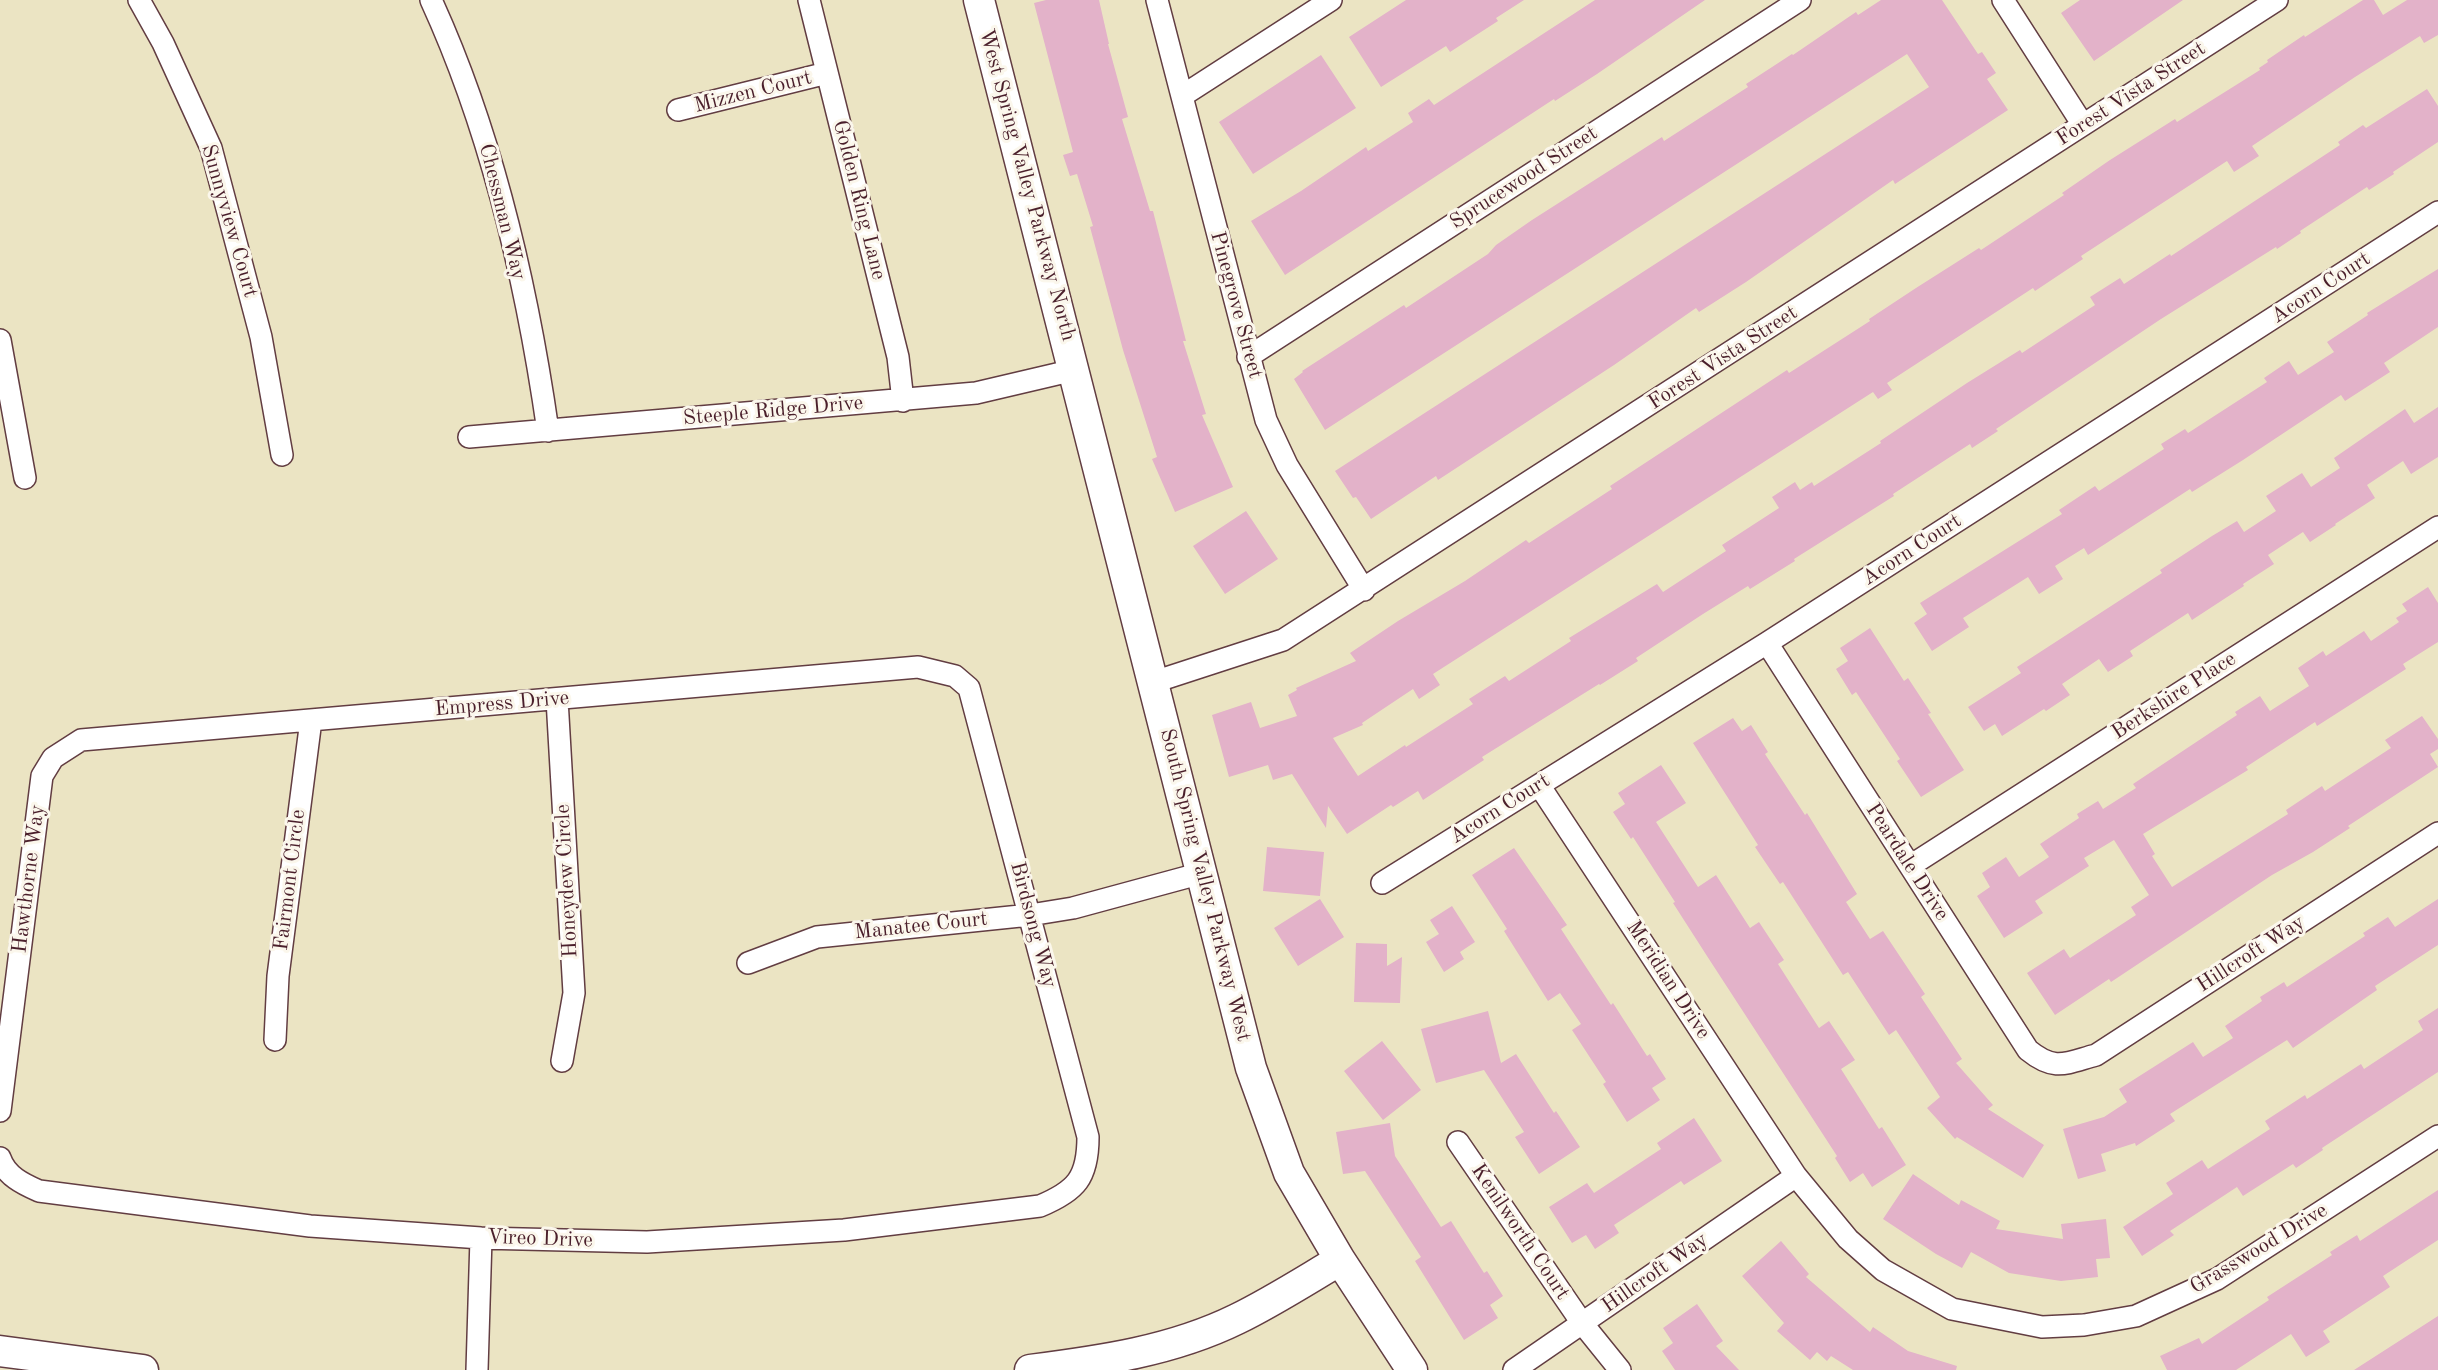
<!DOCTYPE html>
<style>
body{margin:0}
canvas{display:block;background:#ebe4c3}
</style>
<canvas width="2438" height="1370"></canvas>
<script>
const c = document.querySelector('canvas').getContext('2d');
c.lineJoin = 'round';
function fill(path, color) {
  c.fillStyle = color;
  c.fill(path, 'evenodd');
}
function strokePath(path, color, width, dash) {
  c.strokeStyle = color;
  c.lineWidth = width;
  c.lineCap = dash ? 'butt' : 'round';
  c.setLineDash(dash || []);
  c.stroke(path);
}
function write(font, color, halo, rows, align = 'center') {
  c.font = font + ' "Old Standard TT",serif';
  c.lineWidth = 6;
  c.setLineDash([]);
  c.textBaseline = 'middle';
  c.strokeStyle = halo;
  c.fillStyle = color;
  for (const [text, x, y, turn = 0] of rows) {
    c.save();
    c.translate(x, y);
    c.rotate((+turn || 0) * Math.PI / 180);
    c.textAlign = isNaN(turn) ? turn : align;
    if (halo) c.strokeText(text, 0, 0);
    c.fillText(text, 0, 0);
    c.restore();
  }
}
fill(new Path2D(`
 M1046 0H1099L1109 44H1108L1128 117 1122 119 1150 211H1153L1186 341H1183L1206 414 1202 415 1233 487 1175 512 1152 459 1157 457 1123 350 1090 227 1093 226 1077 174 1070 176 1063 155 1073 152 1034 3Z
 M1406 0H1524L1496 18 1498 21 1450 52 1446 46 1381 87 1349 37Z
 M1595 0H1705L1597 74 1555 101 1554 99 1285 275 1251 221 1301 191 1366 147 1368 151 1413 122 1408 113 1429 99 1434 105Z
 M1881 0H1942L1978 54 1982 52 1996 73 1987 79 2008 110 1895 184 1893 180 1746 282 1699 312 1696 308 1614 365 1438 480 1436 476 1371 519 1356 497 1353 498 1335 471 1929 87 1907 54 1325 430 1294 379 1303 372 1302 371 1404 305 1406 308 1488 254 1496 245 1532 220 1662 137 1664 141 1748 87 1746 84 1792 54 1793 55 1856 12 1858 15Z
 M2080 0H2183L2094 61 2061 13Z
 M2363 0H2374L2383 15 2407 0H2438V35L2424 43 2420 36 2355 77 2252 146 2259 156 2234 172 2227 161 2081 256 2083 259 2035 291 2033 288 1887 383 1892 390 1878 399 1873 392 1433 674 1440 685 1419 699 1413 689 1362 723 1363 725 1333 738 1358 776 1405 745 1406 747 1473 704 1469 699 1505 676 1509 681 1571 641 1569 638 1657 584 1663 592 1726 551 1722 545 1779 508 1772 497 1795 482 1800 490 1812 482 1814 486 1881 443 1880 441 1967 383 2020 350 2022 353 2095 305 2090 297 2120 278 2124 284 2170 254 2171 256 2340 145 2338 142 2363 125 2366 128 2427 89 2438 106V142L2393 172 2394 174 2369 190 2367 187 2300 231 2301 233 2277 249 2276 247 2161 319 1996 429 1998 431 1972 448 1970 444 1893 494 1894 496 1794 559 1795 561 1750 589 1748 586 1703 614 1636 658 1638 661 1600 685 1599 684 1482 757 1484 760 1423 800 1418 791 1393 807 1391 805 1347 834 1328 806 1326 828 1292 774 1273 780 1268 765 1229 777 1212 715 1251 702 1260 728 1297 716 1288 695 1297 690 1296 688 1356 661 1350 653 1398 621 1465 581 1526 540 1529 543 1612 489 1610 486 1787 370 1789 373 1870 321 1869 319 1916 288 1979 248 1981 250 2064 195 2062 193 2110 160 2175 119 2177 122 2260 70 2259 68 2268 62 2267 60 2304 35 2305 37Z
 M1321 55 1356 108 1253 174 1219 122Z
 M2438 269V327L2384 363 2390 372 2345 401 2341 395 2243 460 2192 492 2190 489 2088 555 2084 548 2055 566 2063 579 2039 594 2028 577 1963 618 1969 627 1932 651 1914 623 1927 614 1920 603 2062 514 2059 510 2095 486 2099 491 2164 449 2161 444 2185 429 2188 433 2267 382 2264 378 2289 361 2298 375 2334 352 2327 342 2368 315 2367 313Z
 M2438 407V457L2411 474 2403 461 2367 485 2375 498 2335 524 2336 525 2310 542 2303 532 2268 555 2274 564 2243 584 2244 586 2192 620 2188 613 2130 651 2133 656 2108 672 2099 659 2062 684 2070 695 2046 711 2044 709 2002 736 1995 724 1984 731 1968 707 2021 673 2017 667 2162 573 2160 570 2212 536 2237 521 2244 532 2276 511 2266 496 2302 473 2311 487 2340 468 2334 458 2405 409 2414 423Z
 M1246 511 1278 559 1225 594 1193 546Z
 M2428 587 2438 603V642L2403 664 2406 669 2317 726 2315 722 2246 767 2248 770 2143 834 2155 854 2152 856 2172 887 2288 814 2286 810 2322 786 2325 791 2391 748 2385 740 2422 716 2438 739V749L2430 754 2438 767 2348 826 2350 828 2313 852 2272 875 2111 982 2109 979 2055 1015 2027 973 2064 949 2070 958 2136 915 2131 907 2149 895 2114 840 2084 858 2089 866 2035 901 2043 913 2004 938 1977 896 1990 887 1982 873 2006 857 2019 877 2049 857 2040 844 2079 818 2077 814 2098 801 2103 809 2136 788 2133 784 2237 715 2235 712 2260 696 2270 711 2309 686 2298 668 2323 651 2326 656 2364 631 2371 641 2399 622 2396 618 2407 611 2402 604Z
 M1870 628 1904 681 1908 678 1931 713 1928 714 1964 770 1921 797 1897 761 1900 759 1856 692 1852 695 1836 669 1848 661 1840 648Z
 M1733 718 1742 731 1751 725 1768 752 1765 754 1805 815 1807 813 1857 894 1846 902 1870 939 1883 931 1925 994 1921 997 1962 1059 1956 1063 1993 1105 1988 1109 2044 1145 2023 1178 1957 1137 1955 1139 1927 1108 1940 1097 1896 1030 1889 1035 1848 972 1843 975 1783 882 1780 884 1755 847 1758 845 1693 743Z
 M1661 765 1686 803 1656 822 1698 887 1716 875 1750 928 1759 922 1784 960 1778 964 1819 1028 1829 1021 1855 1060 1841 1069 1879 1129 1882 1127 1906 1165 1872 1187 1863 1173 1850 1182 1835 1158 1837 1156 1707 956 1673 903 1675 902 1633 837 1631 839 1613 812 1625 804 1618 793Z
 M1267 847 1324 852 1320 896 1263 891Z
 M1514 848 1567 925 1561 929 1611 1005 1613 1003 1647 1056 1650 1054 1666 1079 1652 1088 1660 1100 1627 1122 1603 1084 1606 1082 1572 1030 1581 1024 1560 993 1548 1001 1504 931 1507 929 1472 875Z
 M1320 899 1344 937 1298 966 1274 928Z
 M2438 899V945L2375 986 2377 990 2293 1048 2287 1040 2170 1114 2175 1121 2136 1146 2135 1143 2101 1154 2106 1171 2078 1179 2063 1129 2104 1117 2127 1102 2119 1089 2193 1042 2203 1057 2233 1038 2225 1026 2262 1001 2260 997 2284 982 2287 987 2365 936 2363 933 2388 917 2395 927Z
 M1452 906 1475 942 1460 952 1464 959 1444 972 1426 942 1439 934 1430 920Z
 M1356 943 1387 944V966L1402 957 1400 1003 1354 1002Z
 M2438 1008V1072L2322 1148 2323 1150 2296 1168 2293 1164 2243 1196 2237 1187 2170 1231 2174 1235 2142 1256 2123 1227 2173 1194 2166 1183 2202 1160 2208 1169 2270 1129 2265 1121 2305 1095 2307 1099 2361 1064 2364 1069 2423 1030 2418 1021Z
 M1488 1011 1501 1063 1516 1054 1554 1113 1556 1111 1580 1147 1539 1174 1515 1137 1524 1132 1484 1070 1436 1083 1421 1029Z
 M1382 1041 1421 1090 1383 1120 1344 1071Z
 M1694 1118 1722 1161 1684 1185 1681 1181 1614 1225 1619 1233 1595 1249 1586 1235 1572 1243 1549 1207 1587 1183 1594 1193 1661 1149 1657 1143Z
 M1390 1123 1395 1156 1441 1227 1451 1221 1484 1273 1487 1271 1503 1296 1490 1305 1498 1318 1464 1340 1415 1261 1421 1257 1365 1171 1343 1174 1336 1132Z
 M1913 1174 1959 1205 1961 1200 2000 1221 1996 1229 2063 1239 2061 1224 2106 1219 2110 1258 2096 1259 2098 1277 2061 1281 2009 1273 1971 1252 1962 1268 1936 1254 1883 1219Z
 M2438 1190V1240L2383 1276 2390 1287 2323 1331 2330 1342 2306 1357 2291 1334 2236 1370H2167L2160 1356 2199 1338 2202 1344 2269 1300 2267 1297 2332 1255 2330 1252 2357 1235 2360 1241Z
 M1781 1241 1809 1274 1806 1277 1870 1332 1873 1327 1908 1351 1957 1366 1956 1370H1853L1831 1356 1827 1361 1817 1352 1810 1360 1777 1331 1784 1323 1742 1276Z
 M1697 1304 1723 1341 1716 1346 1739 1370H1675L1662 1351 1673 1343 1663 1328Z
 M2438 1316V1370H2354Z`), '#e3b2c9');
const street = new Path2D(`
 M139 0 163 43 211 148 261 337 282 455
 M431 0C493 135 527 284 548 431
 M809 0 898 357 903 401
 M1157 0 1266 420 1287 465 1364 590
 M2003 0 2083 125
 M1182 96 1331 0
 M678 110 827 73
 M0 340 25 478
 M1248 357 1800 0
 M469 437 976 393 1074 370
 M1767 643 2028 1050C2055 1072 2066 1063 2096 1055L2438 833
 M1154 682 1283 640 2277 0
 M557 699 574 993 562 1061
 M1539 785 1796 1176 1848 1239 1883 1270 1952 1309 2042 1327 2084 1325 2136 1316 2217 1279 2438 1136
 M1910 866 2438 527
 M1382 883 1767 643 2438 212
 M748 963 817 937 1030 915 1073 908 1202 873
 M275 1040 278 976 311 720
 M0 1111 42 776 53 758 81 740 918 667 955 676 969 688 1088 1137C1088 1178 1076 1191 1040 1206L844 1230 647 1242 481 1238 310 1226 39 1191C23 1184 6 1176 0 1158
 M1458 1142 1582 1323 1620 1370
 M477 1370 481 1238
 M1514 1370 1796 1176`);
const secondary = new Path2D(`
 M979 0 1251 1068 1289 1173 1340 1260 1412 1370
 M0 1351 143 1370
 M1030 1370C1100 1361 1172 1351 1237 1319 1272 1302 1306 1280 1340 1260`);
strokePath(street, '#623d42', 24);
strokePath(secondary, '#623d42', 33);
strokePath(street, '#fff', 21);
strokePath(secondary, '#fff', 30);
write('21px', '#4a1f2b', '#fbf7ec', [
 ["Mizzen Court",753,92,-14],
 ["Forest Vista Street",2131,94,-33],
 ["Sprucewood Street",1524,178,-33],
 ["West Spring Valley Parkway North",1027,185,75],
 ["Golden Ring Lane",859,200,76],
 ["Chessman Way",502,212,76],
 ["Sunnyview Court",229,221,74],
 ["Acorn Court",2321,288,-33],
 ["Pinegrove Street",1236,305,75],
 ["Forest Vista Street",1723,358,-33],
 ["Steeple Ridge Drive",773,411,-5],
 ["Acorn Court",1912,550,-33],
 ["Berkshire Place",2174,696,-33],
 ["Empress Drive",502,704,-5],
 ["Acorn Court",1500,809,-32],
 ["Peardale Drive",1907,862,57],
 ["Hawthorne Way",29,879,-83],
 ["Fairmont Circle",290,880,-83],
 ["Honeydew Circle",567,881,-93],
 ["South Spring Valley Parkway West",1205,885,76],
 ["Birdsong Way",1033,925,75],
 ["Manatee Court",921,926,-6],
 ["Hillcroft Way",2251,954,-33],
 ["Meridian Drive",1668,980,57],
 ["Kenilworth Court",1520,1232,56],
 ["Vireo Drive",540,1239,2],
 ["Grasswood Drive",2259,1249,-31],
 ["Hillcroft Way",1655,1273,-35]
]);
</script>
